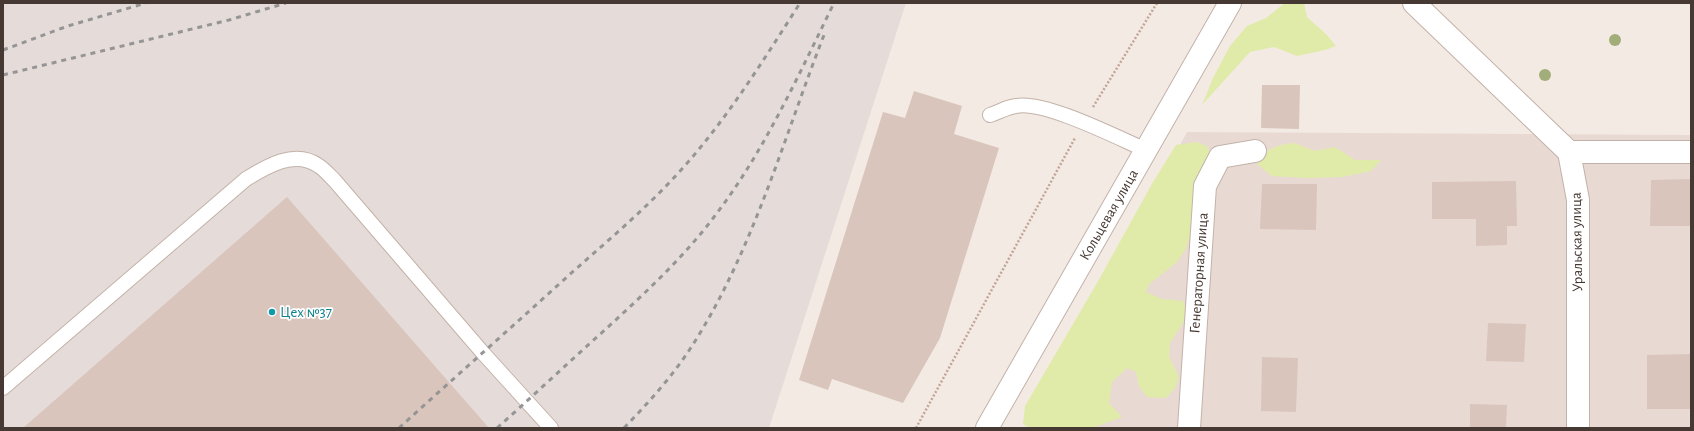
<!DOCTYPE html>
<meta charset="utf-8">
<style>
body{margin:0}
#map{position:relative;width:1694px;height:431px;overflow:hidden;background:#f3eae4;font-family:"Alegreya Sans",sans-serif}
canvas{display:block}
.frame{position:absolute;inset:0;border:4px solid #463933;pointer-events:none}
</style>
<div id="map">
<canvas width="1694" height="431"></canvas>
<div class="frame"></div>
</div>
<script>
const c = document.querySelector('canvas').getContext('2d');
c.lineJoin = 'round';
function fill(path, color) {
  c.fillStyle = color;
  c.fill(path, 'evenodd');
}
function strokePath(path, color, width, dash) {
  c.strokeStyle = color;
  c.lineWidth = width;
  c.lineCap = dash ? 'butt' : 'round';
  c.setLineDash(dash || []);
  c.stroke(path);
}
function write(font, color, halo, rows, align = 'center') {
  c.font = font + ' "Alegreya Sans",sans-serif';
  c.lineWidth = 3.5;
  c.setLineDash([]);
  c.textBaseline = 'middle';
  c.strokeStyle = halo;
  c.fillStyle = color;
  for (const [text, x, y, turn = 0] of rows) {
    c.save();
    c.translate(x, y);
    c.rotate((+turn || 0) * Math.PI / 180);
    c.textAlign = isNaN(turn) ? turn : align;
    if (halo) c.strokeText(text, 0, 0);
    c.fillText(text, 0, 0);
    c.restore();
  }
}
fill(new Path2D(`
 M1187 132 1691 135V428H1033Z`), '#e8dad2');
fill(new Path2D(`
 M3 3H906L769 428H3Z`), '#e5dcd9');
fill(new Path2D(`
 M1285 3H1304L1307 17 1327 35 1336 46 1325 50 1297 56 1274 47 1250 52 1202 105 1213 78 1230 46 1247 26 1266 18Z
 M1196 142 1207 146 1219 176 1214 198 1193 225 1186 249 1176 263 1149 284 1146 292 1162 299 1183 301 1187 312 1183 323 1170 343 1169 357 1179 377 1175 388 1166 398 1147 397 1139 386 1136 372 1127 368 1112 382 1109 403 1122 417 1092 428H1029L1023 424 1025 406 1097 283 1153 182 1176 145Z
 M1294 143 1315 151 1335 147 1355 160H1381L1371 171 1342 177 1306 178 1272 176 1257 164C1265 148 1277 145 1294 143Z`), '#e1eba9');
fill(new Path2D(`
 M1262 85H1300L1299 129 1261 128Z
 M914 91 962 106 954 134 999 148 940 338 903 403 832 379 828 390 799 380 883 112 905 118Z
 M1691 179V226H1650L1651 180Z
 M1516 181 1517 226H1507V245L1476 246V219H1432V182Z
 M1262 184H1317L1316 230 1260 229Z
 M287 197 489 428H23Z
 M1488 323 1526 324 1524 362 1486 361Z
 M1691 354V409H1647V355Z
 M1262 357 1298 358 1296 412 1261 411Z
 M1470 404 1507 405 1506 428H1470Z`), '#d9c5bc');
const service = new Path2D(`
 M990 115C999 112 1007 107 1016 106 1044 100 1118 138 1146 150
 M3 388 246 179C267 166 295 149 319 166 325 170 330 176 335 181L483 353 551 428`);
const minor = new Path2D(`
 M1569 152H1691
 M1189 428 1205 186 1220 157 1255 151`);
const tertiary = new Path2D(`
 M1414 3 1569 152 1578 200V428
 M987 428 1230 3`);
strokePath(service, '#c3b2a9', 16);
strokePath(minor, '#c3b2a9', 24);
strokePath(tertiary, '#c3b2a9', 24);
strokePath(new Path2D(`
 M1093 107 1157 3
 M916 428 1075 138`), '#c2a596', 2.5, [2, 2]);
strokePath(service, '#fff', 14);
strokePath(minor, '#fff', 22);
strokePath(tertiary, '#fff', 22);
strokePath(new Path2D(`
 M3 50 68 26 146 3
 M3 75 229 20 286 3
 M399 428C455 377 512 327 568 276 606 242 646 209 681 170 727 119 763 61 800 3
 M497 428C534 395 570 361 607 328 645 293 683 258 714 217 764 152 798 76 834 3
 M624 428C648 403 671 378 690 349 752 254 783 140 824 35`), '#959595', 3, [5, 5]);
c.fillStyle = '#a2ae79';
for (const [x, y] of [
 [1615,40],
 [1545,75]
]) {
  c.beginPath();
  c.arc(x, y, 6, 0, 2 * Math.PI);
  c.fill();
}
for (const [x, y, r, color] of [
 [272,312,4,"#0f9aa8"]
]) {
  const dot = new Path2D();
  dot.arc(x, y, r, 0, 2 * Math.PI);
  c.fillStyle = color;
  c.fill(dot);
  strokePath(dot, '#fff', 1.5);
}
write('15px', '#463933', '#fff', [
 ["Кольцевая улица",1109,215,-60],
 ["Уральская улица",1577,242,-91],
 ["Генераторная улица",1199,273,-86]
]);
write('15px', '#0d838f', '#fff', [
 ["Цех №37",280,312]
], 'left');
</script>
